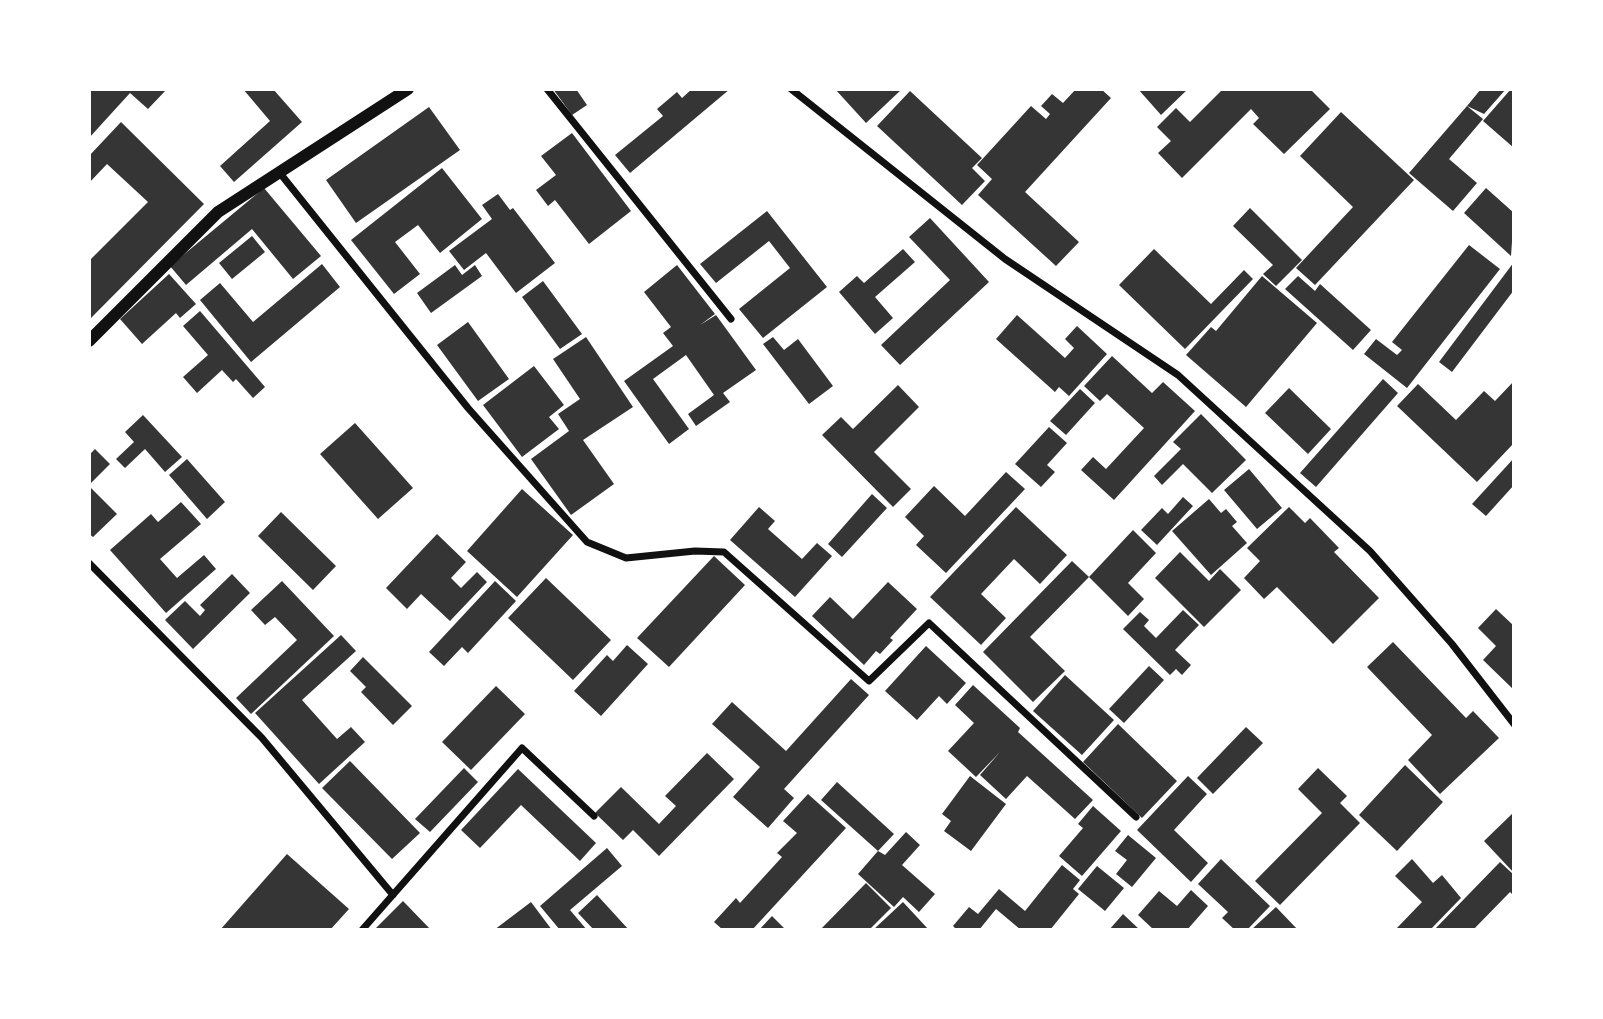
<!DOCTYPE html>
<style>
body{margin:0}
#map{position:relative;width:1603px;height:1019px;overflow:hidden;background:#fff;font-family:Karla,sans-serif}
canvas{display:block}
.frame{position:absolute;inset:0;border:91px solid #fff;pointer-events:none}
</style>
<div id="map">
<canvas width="1603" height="1019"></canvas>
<div class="frame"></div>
</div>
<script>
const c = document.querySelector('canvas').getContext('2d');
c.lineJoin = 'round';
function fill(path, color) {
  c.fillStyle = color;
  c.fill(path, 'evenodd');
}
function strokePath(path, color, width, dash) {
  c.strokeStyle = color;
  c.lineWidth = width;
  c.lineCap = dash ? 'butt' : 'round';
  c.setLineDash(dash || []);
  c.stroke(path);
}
fill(new Path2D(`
 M89 89H167L148 109 130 93 89 138Z
 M243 89H273L302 122 234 182 220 166 270 121Z
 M553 89H576L587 105 572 115Z
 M692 89H730L630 173 615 155 663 116 657 109 677 92 682 98Z
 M835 89H902L866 123Z
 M1076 89H1101L1111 98 1025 192 1079 242 1056 266 978 195 992 179 977 165 1031 106 1046 119 1050 114 1041 106 1052 94 1063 103Z
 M1138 89H1188L1161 115Z
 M1223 89H1310L1330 109 1284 154 1253 124 1259 118 1251 109 1182 178 1158 153 1171 141 1157 127 1176 108 1190 122Z
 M1481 89H1506L1484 114 1467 106Z
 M1511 89H1514V148L1483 121Z
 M910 91 982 158 972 168 985 181 962 205 877 126Z
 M1467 106 1483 119 1449 159 1477 183 1453 211 1409 173Z
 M429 107 460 150 356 223 326 180Z
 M1341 112 1414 180 1315 285 1296 268 1353 207 1300 156Z
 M121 122 204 204 89 320V261L148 202 107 164 89 183V156Z
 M572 133 631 211 589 244 555 200 548 206 536 190 556 175 541 156Z
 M442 168 482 219 440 253 418 225 395 242 420 274 394 294 351 240Z
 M264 188 321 256 293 279 252 229 186 285 170 266Z
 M1486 188 1514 213 1511 256 1464 213Z
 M498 194 510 210 513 208 555 263 516 293 486 253 464 270 449 251 492 219 482 205Z
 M1250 208 1302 260 1276 286 1263 274 1273 265 1233 226Z
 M767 211 827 287 763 338 739 309 790 268 769 241 716 283 700 264Z
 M930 218 989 282 900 365 881 345 950 280 909 237Z
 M252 236 265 252 232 279 219 263Z
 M1469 245 1500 269 1407 388 1364 354 1376 339 1397 355 1402 350 1392 342Z
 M903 249 915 262 875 297 893 318 875 334 839 292 857 276 864 283Z
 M1154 249 1211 304 1244 270 1253 279 1185 349 1119 285Z
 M1514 262V290L1452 372 1439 362Z
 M322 264 340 287 251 362 200 300 220 283 253 322Z
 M455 265 462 275 475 265 482 276 431 313 417 293Z
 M677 265 715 314 700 325 716 315 756 370 723 393 730 402 696 426 688 414 714 395 686 355 653 379 689 429 669 444 624 381 673 346 663 333 671 327 644 292Z
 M169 274 196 304 180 318 176 313 142 344 120 319Z
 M1262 276 1317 323 1246 407 1186 355 1211 327 1216 331Z
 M1298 276 1315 291 1320 284 1371 330 1353 350 1285 289Z
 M543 281 582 334 560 349 522 297Z
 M200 311 265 387 253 398 236 379 233 382 222 370 197 393 183 377 208 355 183 326Z
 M1017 315 1065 358 1074 348 1065 339 1077 326 1107 354 1069 396 1059 387 1055 392 996 339Z
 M468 322 509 379 478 401 437 345Z
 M586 337 633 407 583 440 614 484 571 515 531 459 569 431 558 414 580 399 553 359Z
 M773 337 784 350 798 339 833 386 809 404 763 344Z
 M1112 356 1152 393 1163 382 1195 411 1114 500 1081 470 1093 457 1106 469 1144 428 1107 394 1100 401 1084 386Z
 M534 366 564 405 549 417 559 429 522 457 483 405Z
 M1383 379 1398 393 1316 487 1300 473Z
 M1514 381V443L1477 482 1397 406 1418 384 1456 420 1484 391 1495 401Z
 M898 385 919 407 874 452 911 489 893 507 822 435 841 417 853 429Z
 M1289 388 1331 429 1308 454 1265 413Z
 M1080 389 1095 403 1066 435 1050 421Z
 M1201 414 1246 460 1212 493 1183 464 1162 485 1154 476 1181 449 1173 442Z
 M143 415 182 457 165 472 145 449 125 468 116 459 134 442 125 432Z
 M355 423 413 488 378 519 320 454Z
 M1049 427 1067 443 1047 465 1055 472 1041 487 1015 464Z
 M95 449 110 464 89 485V455Z
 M1514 458V485L1486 516 1472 504Z
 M187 459 225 502 207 519 169 475Z
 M1249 469 1282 508 1257 529 1224 490Z
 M1006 472 1025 489 946 573 916 545 924 536 905 517 934 486 965 516Z
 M89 486 117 514 93 537 89 534Z
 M522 489 573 535 517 597 467 551Z
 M872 494 887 508 842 557 828 544Z
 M1183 497 1193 506 1157 545 1141 530 1162 508 1168 514Z
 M1209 499 1221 513 1226 509 1237 522 1232 526 1247 543 1211 575 1172 531Z
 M181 502 201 524 160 559 177 578 204 555 216 569 166 613 110 550 151 514 158 522Z
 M759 507 775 521 768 529 802 559 817 543 832 556 795 597 730 540Z
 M1016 507 1067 555 1040 584 1014 559 981 594 1006 618 981 645 930 597Z
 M1289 507 1305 523 1310 518 1339 548 1334 552 1379 598 1333 644 1277 587 1264 599 1244 578 1260 561 1247 548Z
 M281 512 336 566 313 590 258 536Z
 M1133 530 1156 553 1128 583 1144 599 1128 616 1089 577Z
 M437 534 466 562 451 578 461 588 477 572 487 582 450 621 421 594 407 609 386 588Z
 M1180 552 1209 581 1220 569 1241 590 1204 627 1155 578Z
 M714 556 745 585 669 667 637 638Z
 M1072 561 1089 577 1030 637 1065 671 1033 702 983 652Z
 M232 574 250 593 193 649 165 620 185 601 200 616 205 610 200 605Z
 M546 578 611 640 573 680 508 618Z
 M282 581 334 636 251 714 236 698 297 640 275 617 265 625 251 610Z
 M495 581 516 601 468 653 462 647 444 666 429 652Z
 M888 582 917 609 890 638 893 640 880 654 876 651 864 665 812 616 830 597 853 619Z
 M1496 609 1514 626V690L1483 660 1496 646 1478 628Z
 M1183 610 1199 625 1175 650 1191 665 1182 675 1176 669 1170 675 1123 629 1140 612 1149 620 1144 626 1156 638Z
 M341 635 356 651 302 700 337 739 351 727 365 742 319 784 255 713Z
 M1393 642 1466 718 1473 711 1499 738 1440 794 1408 760 1432 735 1367 667Z
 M627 645 648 664 601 716 574 691 607 655 613 661Z
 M926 646 966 683 947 704 939 696 917 720 885 691Z
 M363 657 412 706 393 725 361 692 366 687 350 671Z
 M1149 666 1164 680 1124 723 1109 709Z
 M1065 675 1114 720 1082 755 1033 711Z
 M851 679 869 695 784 789 794 798 768 828 733 797 760 767 712 724 732 702 786 751Z
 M973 685 1020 728 1018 732 1093 800 1075 819 1027 776 1006 799 980 775 1000 752 976 777 948 751 974 723 955 705Z
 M496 686 525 714 471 770 442 742Z
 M1118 724 1177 781 1142 818 1083 762Z
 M1246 727 1263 743 1213 794 1197 778Z
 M707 753 734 779 659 856 633 830 623 840 595 813 621 787 659 824 676 806 665 796Z
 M350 761 420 833 392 859 322 788Z
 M1405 765 1443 802 1397 851 1359 815Z
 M464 768 478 782 430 832 415 819Z
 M1318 768 1347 796 1340 803 1360 823 1280 905 1255 881 1322 813 1298 789Z
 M518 769 596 843 580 861 521 805 480 848 461 830Z
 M970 776 1006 804 971 851 944 831 951 821 942 814Z
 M1188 776 1207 794 1174 830 1208 863 1191 882 1137 830Z
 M837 782 894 834 878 851 885 855 906 832 920 845 902 865 935 894 919 912 903 897 894 907 858 874 878 851 821 800Z
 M808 794 846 828 752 930H723L714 922 736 898 740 903 782 857 777 853 797 833 783 821Z
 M1093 806 1121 831 1082 876 1059 856 1083 828 1078 824Z
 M1514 812V873L1484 841Z
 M1128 835 1156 858 1132 887 1116 874 1127 860 1115 851Z
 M607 848 622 866 570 910 587 930H560L540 906Z
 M287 854 349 909 330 930H220Z
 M1221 859 1270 906 1247 930H1235L1222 918 1228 912 1198 884Z
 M1412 859 1433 883 1442 875 1461 898 1430 930H1395L1422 902 1395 876Z
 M1500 862 1514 875V896L1510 892 1473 930H1434Z
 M1062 865 1080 880 1073 889 1079 894 1050 930H1021L996 909 979 930H957L953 926 969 907 978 914 999 889 1025 911Z
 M1097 866 1124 888 1105 911 1078 889Z
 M866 883 891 908 869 930H820Z
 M1191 890 1208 906 1187 930H1154L1138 915 1159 891 1177 906Z
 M597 895 629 930H594L578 913Z
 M403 901 431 930H374Z
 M531 902 552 930H494Z
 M903 902 929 930H873Z
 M1276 907 1298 930H1251Z
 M1123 914 1140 930H1109Z
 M772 916 786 930H759Z`), '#353535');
strokePath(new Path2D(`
 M547 89 731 319
 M791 89 1005 259 1178 375 1370 551 1452 644 1514 724
 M279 172 468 408 587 542 626 558 695 551 724 552 869 681 929 623 1136 817
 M89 563 262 738 393 895
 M362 930 522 748 594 816`), '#111', 7);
strokePath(new Path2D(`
 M89 341 218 212 408 89`), '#111', 12);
</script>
